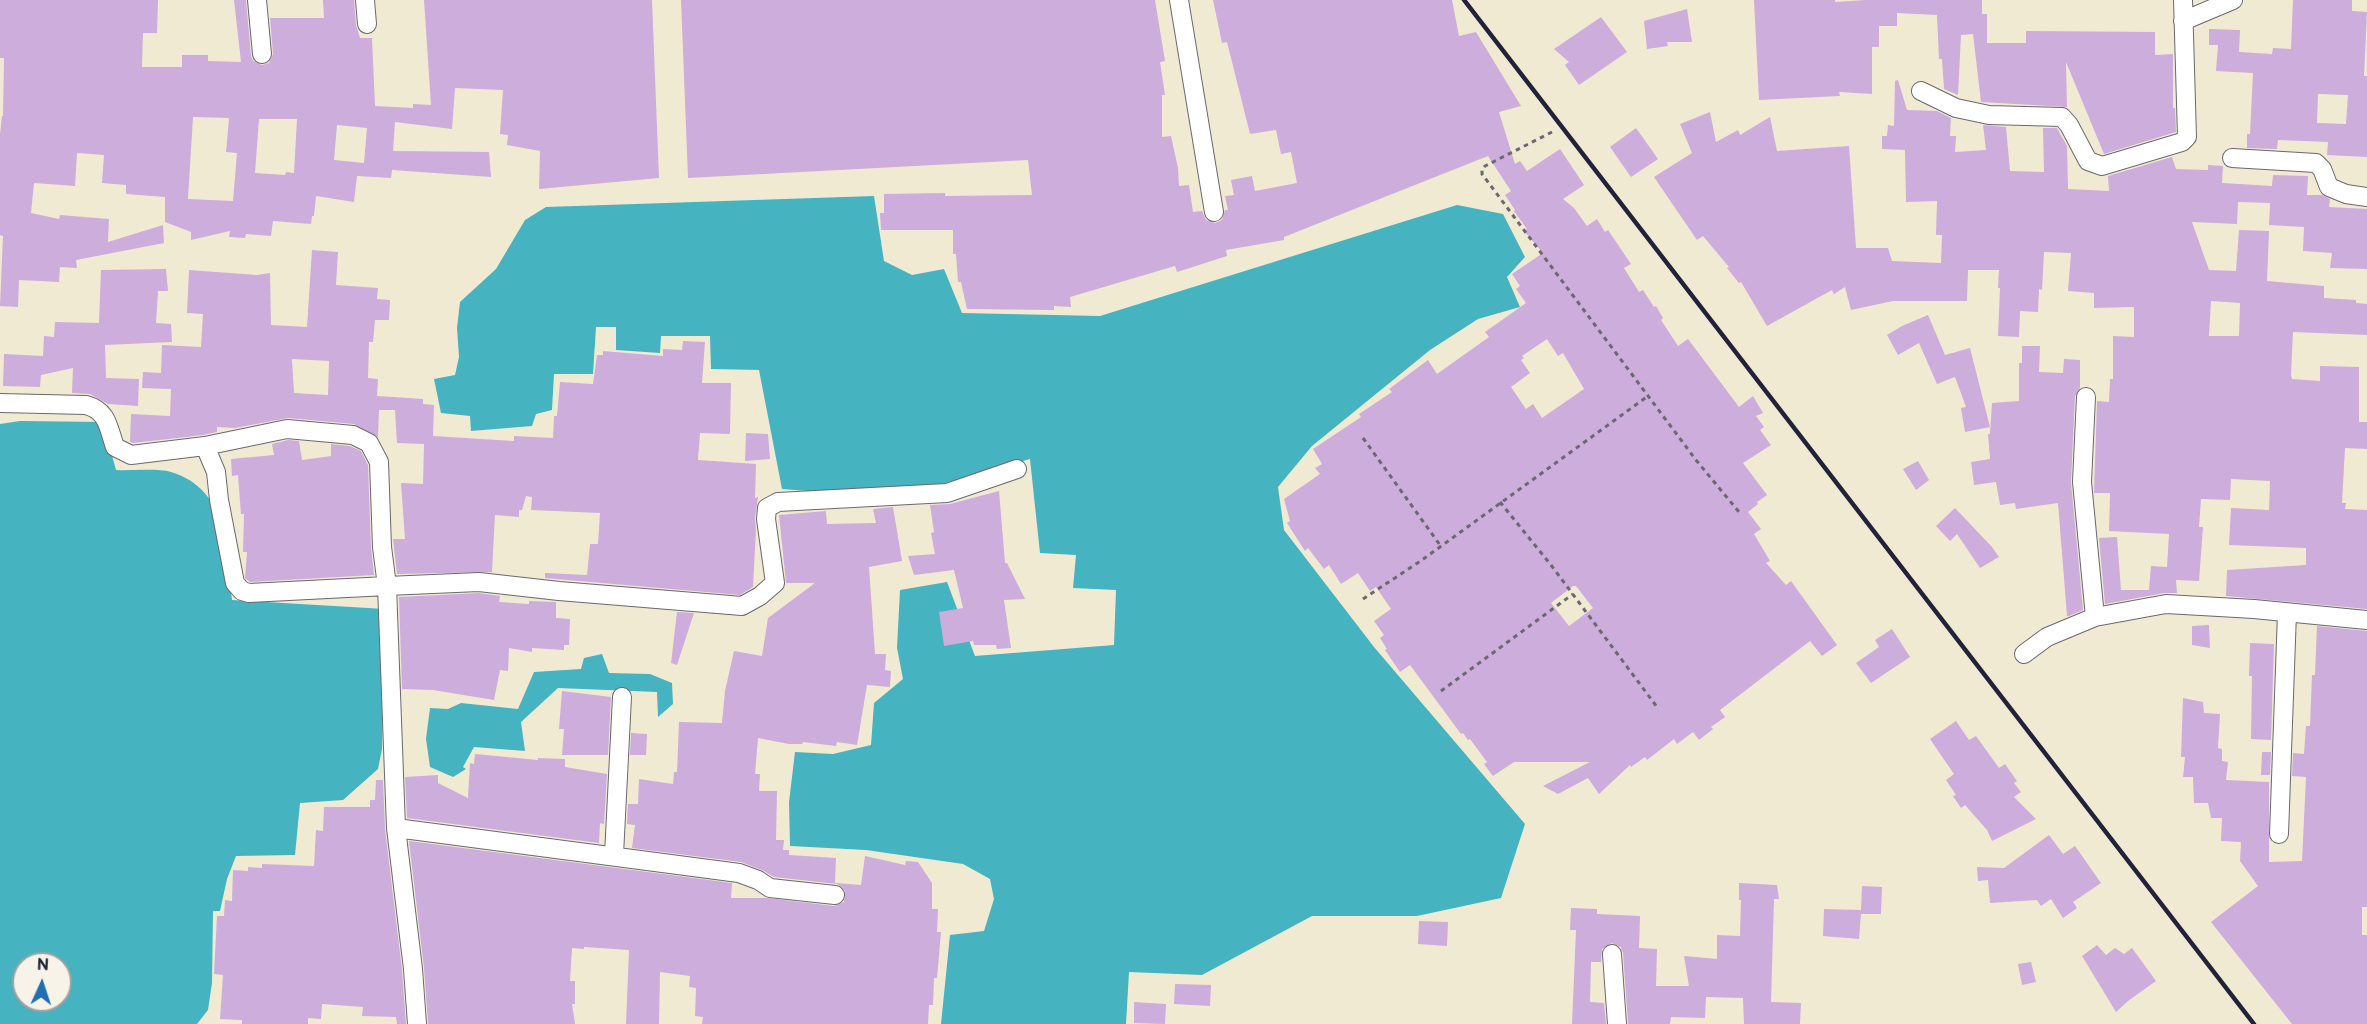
<!DOCTYPE html>
<style>
body{margin:0}
#map{position:relative;width:2367px;height:1024px;overflow:hidden;background:#f1ead3;font-family:"Balsamiq Sans",sans-serif}
canvas{display:block}
.north{position:absolute;left:12px;top:952px;width:60px;height:60px;box-sizing:border-box;background:#f7f3e8;border:2px solid #a29fa3;border-radius:50%;rotate:3deg;font-size:16px;font-weight:700;line-height:24px;text-align:center;color:#22223b}
.north::after{content:'';display:block;margin:auto;width:21px;height:27px;background:#1f6fb2;clip-path:polygon(50% 0,100% 100%,50% 72%,0 100%)}
</style>
<div id="map">
<canvas width="2367" height="1024"></canvas>
<div class="north">N</div>
</div>
<script>
const c = document.querySelector('canvas').getContext('2d');
c.lineJoin = 'round';
function fill(path, color) {
  c.fillStyle = color;
  c.fill(path, 'evenodd');
}
function strokePath(path, color, width, dash) {
  c.strokeStyle = color;
  c.lineWidth = width;
  c.lineCap = dash ? 'butt' : 'round';
  c.setLineDash(dash || []);
  c.stroke(path);
}
fill(new Path2D(`
 M874 196 884 261 912 275 944 269 962 313 1100 316 1457 205 1503 214 1525 257 1507 277 1520 307 1478 319 1430 350 1312 446 1278 487 1284 530 1374 647 1525 824 1501 898 1417 916H1312L1202 975 1129 972 1126 1024H941L950 935 984 931 994 899 990 879 963 864 866 850 790 846 789 802 795 752 833 754 871 745 874 703 903 679 897 648 900 590 947 582 975 656 1114 645 1116 590 1073 588 1076 555 1040 553 1030 459 924 489 835 493 782 489 759 370 711 369 710 336H661L660 353 616 350V327H596L593 374H554L552 410 536 414 532 426 471 431 470 416 441 413 434 379 455 375 459 357 457 328 460 302 496 269 525 220 546 207Z
 M20 421 103 422 116 470C131 471 157 468 171 472 228 489 228 551 232 600L385 609 382 749 378 769 343 800 300 803 295 855 236 856 227 879 220 911H213L212 983 208 1010 197 1024H0V424ZM24 964H60V1000H24Z
 M602 654 609 673 650 674 672 683 673 704 658 717 657 692 558 688 521 722 525 751 474 747 463 767 466 769 453 777 430 767 426 739 430 708 448 709 461 703 518 709 534 672 581 669 584 658Z`), '#45b3c0');
fill(new Path2D(`
 M0 0H158L157 33H143L142 67H182V55H208V61L241 62 234 0H246L251 56 253 61 262 65 269 63 273 54 270 18H324L323 0H354L356 25 360 38H372L375 106 413 108V104L431 105 424 0H652L659 178 539 189 540 151 507 145 508 135 500 134 503 90 455 88 452 129 395 122 393 151 489 152 491 177 392 170 391 178 357 176 354 202 316 196 314 216H312L311 224 273 221 271 236 246 234 245 238 229 237 230 231 191 240V232L165 222V197L126 194V185L102 183 104 155 77 153 75 186 34 183 31 213 59 219 60 215 109 219 108 242 163 225 164 243 76 260 77 268 60 267 59 282 19 280 18 307 0 306 3 236 0 235V134L2 116H3L4 58H0ZM193 117 229 118 226 152 237 153 233 201 188 199ZM259 119H297L294 173 286 172 285 175 255 173ZM337 125 367 128 364 163 334 160Z
 M681 0H1155L1165 61 1160 62 1165 95H1162V137L1171 136 1178 168 1179 186 1189 185 1193 212 1202 211 1206 220 1215 223 1222 220 1225 210H1228L1225 196 1234 195 1231 180 1252 176 1255 191 1297 183 1291 152 1281 154 1276 130 1250 134 1227 42 1222 43 1213 0H1452L1459 36 1476 32 1521 106 1499 112 1515 164 1520 161 1527 171 1560 149 1584 185 1563 199 1574 208 1587 226 1597 219 1605 232 1608 230 1631 264 1624 268 1639 292 1643 290 1654 307 1656 306 1663 318 1661 320 1678 346 1688 339 1739 407 1753 396 1763 413 1756 416 1764 427 1760 430 1771 445 1743 463 1767 495 1757 502 1758 504 1748 512 1761 529 1754 534 1770 561 1766 563 1786 585 1791 581 1837 645 1822 656 1810 641 1720 710 1725 717 1711 727 1713 729 1699 740 1693 732 1677 744 1674 739 1647 760 1645 757 1631 767 1630 765 1599 794 1588 778 1558 794 1543 786 1590 762H1514L1493 776 1484 764 1487 762 1470 739 1468 740 1463 733 1461 734 1410 665 1400 672 1385 650 1387 649 1380 638 1384 635 1374 621 1391 609 1376 587 1370 591 1358 573 1341 584 1329 565 1324 569 1308 548 1305 551 1287 523 1290 521 1284 499 1320 474 1315 468 1322 464 1313 449 1361 417 1359 414 1392 392 1389 389 1428 360 1437 374 1489 337 1485 332 1526 303 1516 289 1520 286 1512 274 1543 253 1524 231 1527 229 1514 211 1515 210 1505 195 1511 191 1488 156 1284 237V240L1226 250 1227 256 1177 272 1175 266 1070 297 1071 307 1054 306V310L967 309 961 282H958L956 254H953V230H881L880 213H884V194L945 193V196L1032 195 1028 160 688 178ZM1547 339 1558 356 1563 353 1584 389 1542 418 1533 404 1526 409 1511 387 1530 373 1521 360 1524 358 1522 356ZM1573 586H1576L1593 608 1569 626 1551 603Z
 M1754 0H1835V2L1866 0H1982V14H1987V43H2026V31L2155 32V55L2173 54V108H2175L2176 132 2104 154 2066 62 2067 107 1981 102 1973 34 1961 35 1958 95 1944 89 1942 59H1939L1937 15 1897 13V26H1879V47H1872V94L1839 92 1840 96 1759 100Z
 M2293 0H2352V11L2367 12 2364 76H2367V157L2327 155 2328 142 2278 140 2277 149 2247 148V134H2250L2253 73 2216 71 2218 45H2209V29L2240 30 2239 52 2272 54 2273 48 2291 49ZM2318 94 2348 95 2346 124 2317 123Z
 M1687 9 1692 42H1667L1668 46 1647 49 1644 21Z
 M1601 17 1627 52 1579 85 1565 65 1569 62 1554 49Z
 M1898 80 1907 110 1937 111 1951 118 1950 136H1956L1955 152 1986 150 1983 125 2006 127 2010 171 2044 172 2043 128H2057L2067 146 2068 189 2109 191 2108 176 2172 157 2176 169 2208 170V165L2223 166 2222 183 2272 186 2273 175 2308 176 2307 195H2322L2330 199 2329 207 2367 209V269L2330 268 2332 253 2303 251 2304 227 2269 225 2270 203 2238 202 2237 224 2192 222 2209 270 2236 271 2239 230 2269 231 2267 281 2324 286V298L2356 300V303L2367 304V335L2293 332 2291 375 2292 379 2320 381V366L2359 367V422H2367V449L2345 448 2342 503H2346L2345 509 2367 510V609L2226 596 2227 570 2306 565V548L2229 545 2231 508 2269 510 2270 481 2231 479 2230 500 2201 499 2199 527H2203L2199 581 2176 580 2177 593H2164L2105 604 2099 538 2117 537 2121 590H2149L2151 566 2167 567 2169 534 2109 531 2110 493H2094L2097 401 2109 402 2110 379H2113V336L2134 337V307L2094 308V293L2068 291 2071 253 2044 252 2042 290 2039 289 2038 312 2020 311 2019 337 1998 336 2000 288H1998L1999 270H1968L1967 301H1893L1851 310 1845 287 1834 294 1832 290 1767 326 1741 282 1739 283 1727 268 1729 267 1703 236 1697 240 1654 177 1692 153 1680 124 1710 112 1716 142 1738 130 1740 135 1770 117 1777 151 1849 146 1856 248H1888L1892 261 1941 263 1942 235H1936L1937 201 1906 202 1905 150 1882 149V136H1887L1888 125 1894 126 1895 81ZM2211 301 2240 303 2239 336H2209Z
 M1636 128 1658 159 1631 177 1610 147Z
 M312 250 338 252 336 285 378 288 377 299 390 300 389 320H375L373 342H369L368 378 378 379 377 396 423 399V404L434 405 433 436 514 441V436L553 438 554 416H557L560 382 593 384 597 355H603V351L663 356V349L682 350 683 341 705 342 702 383H731L730 434 700 433 698 460 756 464 755 498 758 497 755 518 756 530 753 587 740 595 545 578V573L587 575 590 544H598L600 513 531 510 532 497 526 496 522 510H519V517L495 515 492 572 397 574 393 539H405L401 483 423 484 424 444 397 443 395 410H379L378 437 354 424 288 418 235 428 217 427V432L203 435 133 443 130 442 131 414 170 416 171 389 142 388 143 372 161 373 162 345 201 347 203 314 187 313 189 270 257 275 270 273 271 325 307 327ZM292 359 329 361 328 395 294 393Z
 M166 269 168 291H158L156 323 171 324 172 342 105 345 106 378 139 379 138 406 108 404 90 394 72 393 73 368 41 375 40 387 3 386 4 354 43 356 44 336 54 337 55 322 99 323 101 270Z
 M1928 315 1945 355 1970 348 1990 427 1965 432 1961 408 1966 407 1955 377 1937 384 1919 343 1898 355 1887 335 1902 326Z
 M2022 346H2040L2039 372 2063 373 2064 359 2080 360V388L2075 396 2071 482 2083 610 2069 616H2067L2058 503 2016 509 2015 503 2000 505 1996 482 1974 485 1971 462 1990 459 1988 434H1990L1992 403 2019 401V363H2022Z
 M746 433 768 434 770 459 745 461Z
 M288 440 299 441 302 460 331 456V444L350 446 361 451 368 465 371 547 374 575 250 582 245 578 247 552H243L244 514H241L238 475 232 476 231 459 274 455 272 444Z
 M1918 461 1929 480 1916 490 1903 469Z
 M999 491 1005 563H1007L1025 599 1004 600 1011 648 997 649 996 645H974L973 641 944 646 939 612 963 608 954 570 914 575 908 556 935 554 931 533 934 532 930 505 950 504Z
 M893 507 902 561 869 567 875 654H886L885 670 891 671 890 687 867 685 857 745 837 742 836 746 803 742 802 744H789L758 738 755 774H760L759 791H777L776 840H784L783 850H789V855L836 858 835 883 861 885 865 856 905 865 906 861 918 862 932 883V909H938L937 932H941L937 978H934L933 1005H929L928 1024H702L703 1017 695 1016 696 988 689 987 690 976 660 972 659 1024H626L629 950 584 947V949L572 948 570 981H575V1004H572L575 1024H428L424 968 409 841 732 883 731 898H767L834 906 844 902 845 891 837 884 774 877 762 870 741 862 632 848 635 825 627 824 628 804H638L639 779 673 784 674 772H677L679 722 722 723 725 691 734 651 762 656 768 618 815 583H786L779 515 826 511 827 524 876 523 873 509Z
 M1955 508 1992 547 1999 557 1980 568 1957 534 1950 541 1936 526Z
 M479 593 500 596 499 602 529 604V601L556 602V618L570 619 569 645H564V650L532 648V652L509 648 508 671 500 670 494 700 433 690 402 689 399 597Z
 M677 612 694 613 677 665 671 663Z
 M2209 625 2210 648 2192 645V626Z
 M2317 626 2367 631V907H2362V935H2367V1024H2292L2211 922 2258 886 2240 861 2241 842 2221 841 2222 818H2211L2208 803H2194L2193 777H2183L2185 757H2181L2183 698 2203 702 2204 713 2220 714 2218 748 2222 749V761L2228 762 2226 780 2269 782V862L2302 861 2306 777 2292 776 2293 753 2304 754 2306 726H2310L2312 675H2315Z
 M1892 629 1910 657 1871 683 1856 663 1879 647 1875 640Z
 M2250 643 2274 644 2271 740 2251 739 2252 676H2249Z
 M562 691 611 697 608 755H562L564 729H559Z
 M1956 721 1969 740 1976 736 1999 768 2005 764 2017 781 2014 783 2021 792 2014 797 2036 819 1992 841 1987 830 1965 805 1961 808 1953 796 1956 795 1946 780 1954 774 1930 739Z
 M631 733 647 734 646 755H630Z
 M2262 752H2271L2270 775H2261Z
 M475 754 538 760V758L565 759V767L607 774 604 824 600 823 599 843 407 818 405 777 438 775V783L468 798 470 763 474 764Z
 M376 780H383L385 829 402 970 406 1024H397L396 1017 362 1016 363 1007 322 1004 321 1019 308 1018V1024H242V1020L220 1019 223 975 214 974 217 916H224L225 900 232 901 233 870 248 871V867L262 868V864L314 866 316 830 323 831 324 807H370V800H375Z
 M2049 835 2063 854 2075 846 2101 883 2073 902 2077 908 2063 918 2051 899 2041 906 2037 900 1990 903 1988 880 1978 881 1977 867 2004 868Z
 M1739 883 1777 885 1779 899H1774L1771 1002 1801 1003 1800 1024H1744L1743 998 1706 997 1705 1018 1671 1017 1670 1024H1628L1623 953 1621 947 1612 943 1602 949 1601 962H1591L1590 1002 1604 1003 1606 1024H1572L1576 930H1570L1571 908 1597 909V914L1640 916 1639 948 1657 949 1656 986H1689L1684 956 1717 959V935L1740 936 1741 900H1739Z
 M1862 886 1882 887 1881 914H1861L1859 939 1823 936 1824 909 1861 910Z
 M1419 921 1448 922 1447 946 1418 944Z
 M2097 945 2106 955 2115 948 2124 954 2132 948 2156 981 2128 1001 2116 1012 2082 956Z
 M2031 962 2036 982 2022 985 2018 964Z
 M1175 984 1211 985 1210 1006 1174 1004Z
 M1134 1002 1166 1004 1165 1024 1134 1023Z`), '#ccaddb');
const minor = new Path2D(`
 M257 0 262 54
 M365 0 367 24
 M1179 0 1214 212
 M2183 21 2233 0
 M1921 91 1956 108 1989 115 2062 117 2069 125 2088 161 2102 166 2182 142 2187 137 2183 0
 M2232 158 2316 163 2322 169 2329 187 2346 194 2367 197
 M2086 397 2082 482 2095 617
 M0 403 86 405C108 411 108 427 115 447L131 455 205 446 287 429 353 435 369 443 379 462 382 547 387 586 479 582 559 591 742 606 760 596 775 583 766 519 767 508 778 502 947 493 1017 469
 M205 446 216 472 219 500 235 583 242 591 249 593 387 586 396 828 413 969 417 1024
 M2024 654 2047 637 2095 617 2166 604 2254 609 2367 620
 M396 828 739 873 758 880 770 888 835 895
 M2279 834 2287 613
 M614 855 622 697
 M1612 954 1617 1024`);
strokePath(minor, '#6a6870', 20);
strokePath(new Path2D(`
 M1552 132 1485 166 1482 170V174L1696 460 1739 512
 M1363 438 1440 545
 M1500 502 1551 565 1657 707
 M1363 599 1422 560 1648 396
 M1441 691 1573 594`), '#6a6870', 3, [4.5, 4.5]);
strokePath(minor, '#fff', 18);
strokePath(new Path2D(`
 M1464 0 2254 1024`), '#22223b', 4.5);
</script>
